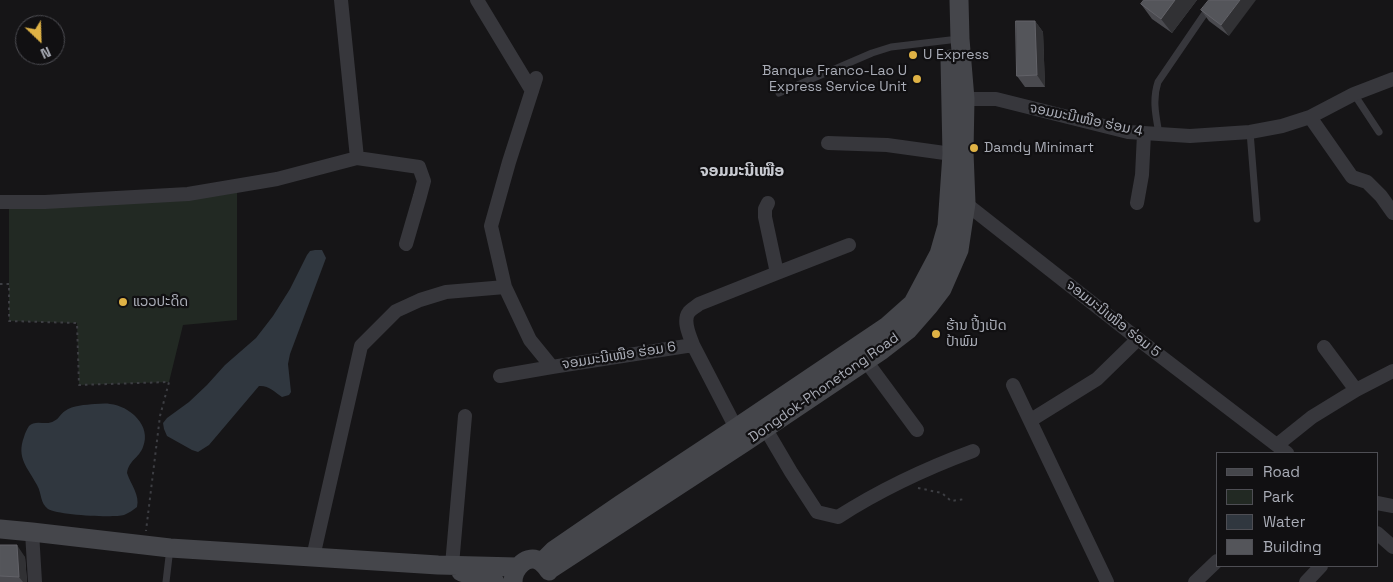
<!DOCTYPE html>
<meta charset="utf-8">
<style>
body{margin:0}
#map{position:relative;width:1393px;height:582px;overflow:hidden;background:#161517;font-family:"Space Grotesk",sans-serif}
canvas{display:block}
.legend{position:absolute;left:1216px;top:452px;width:162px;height:115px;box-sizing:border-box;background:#111012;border:1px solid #4e4e54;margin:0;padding:6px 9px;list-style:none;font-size:15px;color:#a9acb6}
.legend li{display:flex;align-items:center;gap:10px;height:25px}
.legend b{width:25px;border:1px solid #4e4e54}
.north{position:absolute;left:15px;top:15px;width:50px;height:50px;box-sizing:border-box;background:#111012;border:1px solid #4e4e54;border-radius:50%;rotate:156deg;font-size:14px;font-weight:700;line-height:20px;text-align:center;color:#a9acb6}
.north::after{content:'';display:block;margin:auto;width:18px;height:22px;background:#dfb245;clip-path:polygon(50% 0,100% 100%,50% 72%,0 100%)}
</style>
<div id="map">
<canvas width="1393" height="582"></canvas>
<ul class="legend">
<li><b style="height:6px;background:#45464b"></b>Road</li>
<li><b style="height:14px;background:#222923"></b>Park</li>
<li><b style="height:14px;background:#30373f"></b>Water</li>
<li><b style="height:14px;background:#54555a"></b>Building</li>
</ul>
<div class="north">N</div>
</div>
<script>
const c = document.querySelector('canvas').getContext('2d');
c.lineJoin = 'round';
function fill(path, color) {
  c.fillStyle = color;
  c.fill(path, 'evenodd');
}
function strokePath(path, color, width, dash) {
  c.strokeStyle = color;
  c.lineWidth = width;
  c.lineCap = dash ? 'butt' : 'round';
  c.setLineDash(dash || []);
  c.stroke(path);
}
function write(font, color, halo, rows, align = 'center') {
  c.font = font + ' "Space Grotesk","Noto Sans Lao",sans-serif';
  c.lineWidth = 4.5;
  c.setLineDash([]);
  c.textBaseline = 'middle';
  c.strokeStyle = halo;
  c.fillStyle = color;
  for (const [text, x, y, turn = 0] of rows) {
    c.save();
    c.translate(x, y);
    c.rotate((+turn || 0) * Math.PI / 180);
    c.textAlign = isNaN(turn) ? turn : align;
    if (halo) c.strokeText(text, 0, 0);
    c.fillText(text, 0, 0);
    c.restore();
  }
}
fill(new Path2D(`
 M237 185V320L183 325 169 382 79 385 77 323 9 321V202Z`), '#222923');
fill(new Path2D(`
 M315 250H322L326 258 290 354 288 364 291 392 289 395 282 397C275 392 268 385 259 386L209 445 198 452 192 450 167 436 164 429 163 423 167 418 189 402 207 385 225 365 256 338 273 316 290 289 307 255 310 251Z
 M95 404C100 404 105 403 110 404 130 406 152 426 143 447 139 458 129 460 127 473 131 485 140 495 137 507 133 510 129 513 124 515 113 518 57 515 48 509 40 503 42 494 37 485 28 468 16 458 24 437 25 433 27 429 29 426 35 419 47 426 54 421 59 419 61 413 65 411 73 405 85 405 95 404Z`), '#30373f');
strokePath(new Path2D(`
 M0 284H9V321L77 323 79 385 169 382 160 416 146 531
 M918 488 942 493 951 501 965 499`), '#3d3e43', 2, [2.5, 4]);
strokePath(new Path2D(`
 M779 93 872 53 891 47 950 40
 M1354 94 1379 132
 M1250 132 1257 219
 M1159 134C1156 116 1152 100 1158 82L1214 0
 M166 582 170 548`), '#37373c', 7);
strokePath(new Path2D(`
 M341 0 357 158
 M477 0 532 91
 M536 78 509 162 491 226 505 287 530 340 552 367 693 345 736 428
 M956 99H996L1128 132 1190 136 1250 132 1282 126 1310 117 1354 94 1393 79
 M1310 117 1352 177 1367 182 1381 196 1393 213
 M828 143 887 145 952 154
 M960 199 1138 339 1287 453
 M0 202H45L188 194 277 179 357 158 419 167 424 181 420 196 406 244
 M768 203 765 209V217L777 273
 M1137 203 1142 175 1144 134
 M693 345C690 336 682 321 689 312 691 309 696 307 699 304L777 273 849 245
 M1324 347 1356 390
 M866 361 917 430
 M500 376 552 367
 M1013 385 1107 582
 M1031 420 1097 379 1138 339
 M761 421 791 472 817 512 838 517C880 490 927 468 973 451
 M1277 445 1312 417 1356 390 1393 371
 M1377 503 1393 506
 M32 532 35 582
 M1377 533 1393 547
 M313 557 361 346 396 311 420 300 446 292 505 287
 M452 565 465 416
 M1195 582 1217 561
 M1306 582 1321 566`), '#37373c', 14);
strokePath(new Path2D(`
 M0 529 32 532 170 548 438 565 517 567
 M542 562 554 550 621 504 736 428 886 327 913 303 939 254 947 226 952 154 950 59
 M549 570 745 442 882 350 908 330 929 306 942 289 959 250 966 203 964 152 965 99 960 39 959 0
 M461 572 495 582
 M513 582C513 569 527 552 541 562 544 564 547 568 549 571`), '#45464b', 19);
fill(new Path2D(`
 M1144 0H1197L1172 33 1152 19 1141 4Z
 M1209 0 1229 36 1209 21 1201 10Z
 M1035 21 1043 32 1045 87H1025L1017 76Z
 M0 545 25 557 27 582H0Z`), '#4a4a4f');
fill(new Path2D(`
 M1175 0H1197L1172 33 1161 19Z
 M1240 0H1256L1229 36 1221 25Z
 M1035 21 1043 32 1045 87 1037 75Z
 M17 545 25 557 27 582H23L19 577Z`), '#313134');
const building = new Path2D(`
 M1144 0H1175L1161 19 1141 4Z
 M1209 0H1240L1221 25 1201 10Z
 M1016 21H1035L1037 75 1017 76Z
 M0 545H17L19 577 0 576Z`);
fill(building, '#54555a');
strokePath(building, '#626268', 1);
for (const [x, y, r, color] of [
 [913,55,5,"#dfb245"],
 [917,79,5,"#dfb245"],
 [974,148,5,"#dfb245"],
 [123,302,5,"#dfb245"],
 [936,334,5,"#dfb245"]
]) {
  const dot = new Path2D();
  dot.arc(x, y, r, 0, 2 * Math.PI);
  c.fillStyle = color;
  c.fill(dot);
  strokePath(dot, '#111012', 2);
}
write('14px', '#a9acb6', '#111012', [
 ["U Express",923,55],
 ["Banque Franco-Lao U",907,71,"right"],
 ["Express Service Unit",907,87,"right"],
 ["Damdy Minimart",984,148],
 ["ແວວປະດິດ",133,302],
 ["ຮ້ານ ປີ້ງເປັດ",946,326],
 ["ປ້າພົມ",946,342]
], 'left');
write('14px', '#a9acb6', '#111012', [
 ["ຈອມມະນີເໜືອ ຮ່ອມ 4",1086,120,12],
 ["ຈອມມະນີເໜືອ ຮ່ອມ 5",1113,319,38],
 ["ຈອມມະນີເໜືອ ຮ່ອມ 6",619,356,-9],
 ["Dongdok-Phonetong Road",824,388,-35]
]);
write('bold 16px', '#c9cbd2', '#111012', [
 ["ຈອມມະນີເໜືອ",742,172]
]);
</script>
